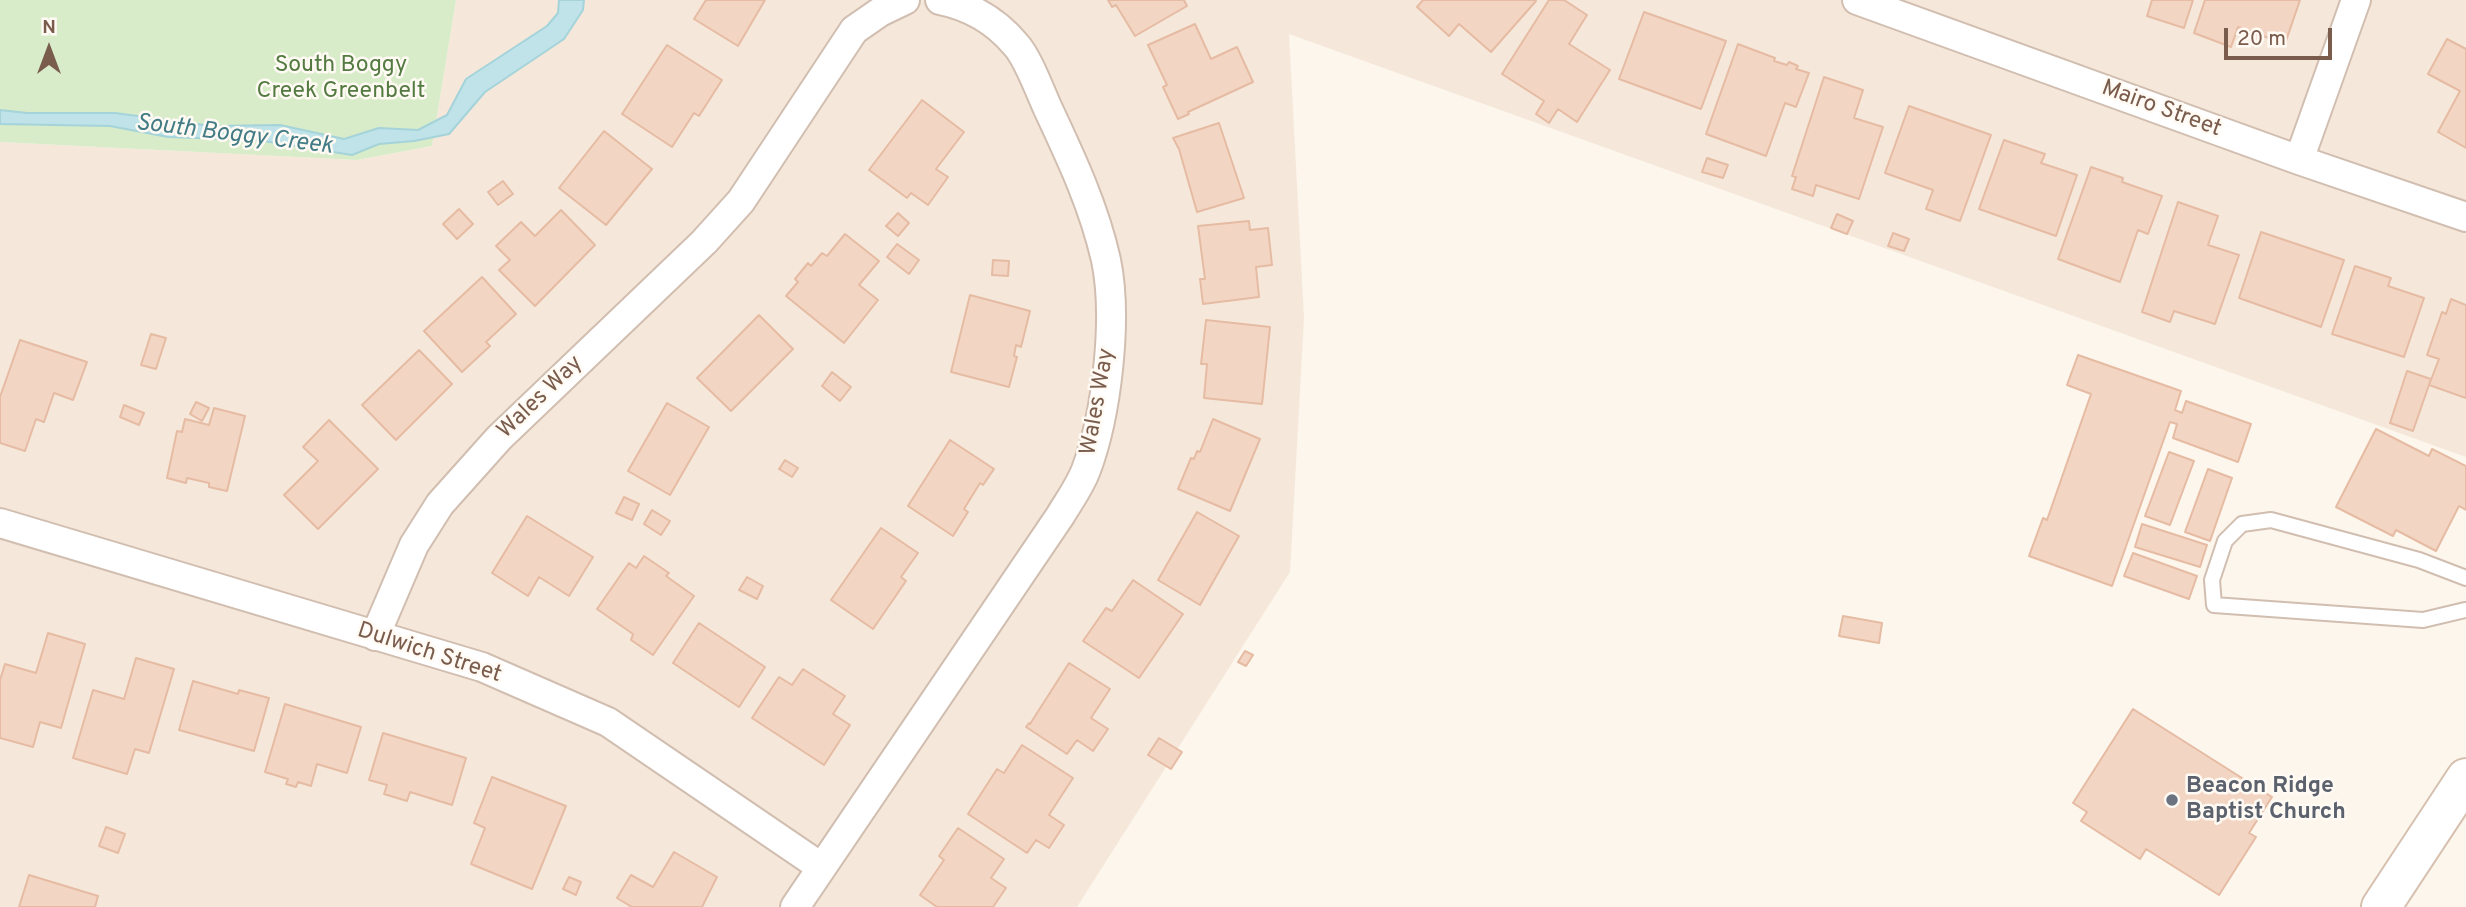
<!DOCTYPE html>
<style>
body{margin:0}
#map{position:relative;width:2466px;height:907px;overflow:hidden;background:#fdf6ec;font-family:Overpass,sans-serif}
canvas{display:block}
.north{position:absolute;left:14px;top:14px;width:70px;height:70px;-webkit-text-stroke:5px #fffaf3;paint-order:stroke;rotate:0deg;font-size:19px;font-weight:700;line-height:28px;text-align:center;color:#7a5c4d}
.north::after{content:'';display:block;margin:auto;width:24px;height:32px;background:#7a5c4d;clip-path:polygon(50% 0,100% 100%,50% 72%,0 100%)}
.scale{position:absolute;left:2224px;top:28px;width:108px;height:32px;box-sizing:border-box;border:4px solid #7a5c4d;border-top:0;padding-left:9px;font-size:21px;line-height:24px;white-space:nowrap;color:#7a5c4d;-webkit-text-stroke:5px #fffaf3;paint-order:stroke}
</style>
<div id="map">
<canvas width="2466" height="907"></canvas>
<div class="north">N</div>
<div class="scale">20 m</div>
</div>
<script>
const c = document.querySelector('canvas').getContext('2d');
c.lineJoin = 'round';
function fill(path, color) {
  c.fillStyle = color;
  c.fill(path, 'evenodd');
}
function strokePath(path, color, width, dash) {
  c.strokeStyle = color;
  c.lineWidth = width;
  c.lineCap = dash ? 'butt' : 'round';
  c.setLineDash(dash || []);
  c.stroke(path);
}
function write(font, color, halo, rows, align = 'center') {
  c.font = font + ' Overpass,sans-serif';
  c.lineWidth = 5;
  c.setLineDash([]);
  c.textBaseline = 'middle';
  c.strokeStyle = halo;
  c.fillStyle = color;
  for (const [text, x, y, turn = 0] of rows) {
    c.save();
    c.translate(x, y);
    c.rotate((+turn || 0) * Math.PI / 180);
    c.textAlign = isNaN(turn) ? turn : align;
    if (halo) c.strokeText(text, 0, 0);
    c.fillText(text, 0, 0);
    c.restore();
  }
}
fill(new Path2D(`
 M456 0H2466V457L1289 34 1304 318 1290 572 1077 907H0V142L357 160 432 146Z`), '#f5e8da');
fill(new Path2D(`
 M0 0H456L432 146 357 160 0 142Z`), '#d8ecc9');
const water = new Path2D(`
 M559 0H584L583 10 564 39 485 92 449 134 414 141 379 144 352 155 257 140 168 137 110 126 0 124V110L27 113H115L212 126 280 125 344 139 379 128 418 130 447 115 466 79 547 26 558 13Z`);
fill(water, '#bfe3e8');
strokePath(water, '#a5d3da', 2);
const building = new Path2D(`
 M706 0H765L738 46 694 19Z
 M1108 0H1184L1187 6 1135 36 1116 5 1112 7Z
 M1423 0H1535L1536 1 1491 52 1459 24 1449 36 1417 7Z
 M1549 0H1564L1587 15 1569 44 1610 70 1577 122 1558 109 1549 123 1536 114 1544 101 1502 74Z
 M2152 0H2193L2184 28 2147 16Z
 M2205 0H2300L2285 44 2238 27 2231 47 2194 33Z
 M1644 12 1726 41 1701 109 1619 79Z
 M1195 24 1211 59 1237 47 1253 82 1188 112 1189 114 1178 119 1163 87 1167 85 1148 45Z
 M2447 39 2466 49V148L2438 132 2460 91 2428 74Z
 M1738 44 1775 58 1774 61 1787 65 1789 62 1798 66 1796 69 1809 73 1796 107 1785 103 1766 156 1706 134Z
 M667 45 722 80 699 116 694 113 672 147 622 114Z
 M1824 77 1863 90 1854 118 1883 127 1859 199 1816 185 1813 196 1792 189 1796 177 1792 176Z
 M922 100 964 132 936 169 948 177 928 205 911 193 907 198 869 170Z
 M1909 106 1991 135 1960 221 1926 209 1933 190 1885 173Z
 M1219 123 1244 198 1197 212 1179 149 1173 138Z
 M604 131 652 169 606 225 559 188Z
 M2004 140 2045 154 2041 163 2077 175 2056 236 1979 209Z
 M1707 158 1728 165 1723 178 1702 172Z
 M2091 167 2123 178 2122 182 2162 196 2148 234 2138 230 2120 282 2058 259Z
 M503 181 513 194 498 205 488 192Z
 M2178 202 2218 216 2208 245 2239 255 2215 324 2174 311 2170 322 2142 312Z
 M459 209 473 224 457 239 443 224Z
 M561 210 595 245 535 306 499 270 510 260 496 246 521 222 535 236Z
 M898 213 909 223 898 236 886 226Z
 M1837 214 1853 221 1847 234 1831 228Z
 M1249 221 1250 230 1268 228 1272 265 1256 267 1259 297 1203 304 1200 279H1205L1198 226Z
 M2261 232 2344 260 2321 327 2239 298Z
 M1893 233 1909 239 1904 251 1888 246Z
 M845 234 879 261 859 285 878 300 844 343 786 296 798 282 795 279 808 263 811 266 822 253 827 256Z
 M897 244 919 260 909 274 887 257Z
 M993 260 1009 261 1008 276 992 275Z
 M2355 266 2391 278 2388 286 2424 298 2404 357 2332 334Z
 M482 277 516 314 486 342 490 346 462 372 424 331Z
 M970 295 1030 311 1021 347 1016 345 1014 356 1017 357 1009 387 951 372Z
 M2451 299 2466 305V398L2429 385 2439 359 2427 355 2442 312 2446 314Z
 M759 315 793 349 731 411 697 378Z
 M1206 320 1270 327 1262 404 1204 398 1207 364H1201Z
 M151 334 166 338 156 369 141 365Z
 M20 340 87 362 73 400 54 393 44 422 36 419 25 451 0 443V397Z
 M419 350 452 384 396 440 362 405Z
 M2078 355 2181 391 2175 410 2182 413 2186 401 2251 424 2238 462 2173 438 2177 424 2170 422 2112 586 2029 556 2043 518 2047 520 2091 394 2067 385Z
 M2407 371 2431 379 2413 431 2390 423Z
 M832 372 851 387 840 401 822 386Z
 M196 402 209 408 202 421 190 414Z
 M667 403 709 427 670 495 628 471Z
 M124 405 144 413 139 425 120 417Z
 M214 408 245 416 227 491 209 487V483L187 478 186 483 167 478 177 431 182 432 185 419 209 425Z
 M1213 419 1260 439 1230 511 1178 489 1191 458 1194 459 1197 451 1200 452Z
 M329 420 378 469 318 529 284 495 318 461 303 447Z
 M2376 429 2429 456 2432 449 2466 466V510L2459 506 2436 551 2396 530 2393 536 2336 507Z
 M950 440 994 469 983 485 980 483 964 509 968 512 953 536 908 506Z
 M2169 452 2194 461 2170 525 2145 516Z
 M785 460 798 468 792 477 779 469Z
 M2208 469 2232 478 2210 541 2185 532Z
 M624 497 639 504 632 520 616 513Z
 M652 510 670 521 661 535 644 524Z
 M1197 512 1239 536 1200 605 1158 580Z
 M527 516 593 557 569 596 539 577 528 596 492 573Z
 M2142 524 2207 545 2200 567 2135 547Z
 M881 528 918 553 901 577 906 581 873 629 831 600Z
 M2133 553 2197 576 2189 599 2124 576Z
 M644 556 669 573 666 576 694 596 653 655 631 640 633 634 597 609 629 563 636 568Z
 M747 577 763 586 757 599 739 590Z
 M1133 580 1183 614 1139 678 1083 641 1106 608 1112 611Z
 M1843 616 1882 623 1879 643 1839 636Z
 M699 623 765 667 739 707 673 663Z
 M48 633 85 644 61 728 40 722 33 747 0 738V680L5 664 36 673Z
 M1245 651 1253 655 1246 666 1238 662Z
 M136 658 174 669 149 753 135 749 127 774 73 758 93 690 124 699Z
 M1069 663 1110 689 1091 718 1108 729 1093 751 1077 740 1067 754 1026 727 1029 723 1030 724Z
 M803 669 845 696 833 714 850 725 824 765 752 718 779 677 792 685Z
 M193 681 238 694 239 690 269 698 254 751 179 730Z
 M285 704 361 727 347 773 317 764 311 786 298 782 296 787 286 784 288 779 265 772Z
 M2133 709 2272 797 2249 833 2256 837 2219 895 2146 849 2140 859 2081 821 2087 812 2073 803Z
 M383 733 466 758 452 805 410 792 407 801 384 794 387 785 369 780Z
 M1159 738 1182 752 1171 769 1148 755Z
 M1022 745 1073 778 1049 815 1064 825 1049 848 1036 840 1027 853 968 814 997 769 1004 773Z
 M492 777 566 806 532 889 471 864 485 828 474 823Z
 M106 827 125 834 118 853 99 846Z
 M958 828 1004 859 991 878 1006 888 993 907H937L920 895 944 860 939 856Z
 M674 852 717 877 702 907H632L617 898 631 875 653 887Z
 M29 875 98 896 95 907H19Z
 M569 877 581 882 576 895 563 889Z`);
fill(building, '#f3d5c3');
strokePath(building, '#e6bba3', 2);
const lane = new Path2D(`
 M2465 610 2423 620 2214 605 2212 580 2225 541 2242 524 2271 520 2419 560 2466 578`);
const street = new Path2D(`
 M1857 0 2299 160 2466 217
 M2299 160 2356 0
 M0 523 482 667 608 722 821 867
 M375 636 414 545 440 504 499 438 704 242 741 201 854 30 880 12 905 0
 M795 907 1060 516C1069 501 1080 486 1086 470 1107 414 1118 318 1106 260 1094 207 1072 160 1049 111 1041 94 1028 58 1016 45 996 21 970 6 940 0`);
const secondary = new Path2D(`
 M2381 907 2466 778`);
strokePath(lane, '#d1beb0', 18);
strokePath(street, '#d1beb0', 32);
strokePath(secondary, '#d6c0b0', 42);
strokePath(lane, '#fff', 14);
strokePath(street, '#fff', 28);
strokePath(secondary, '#fff', 38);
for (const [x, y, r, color] of [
 [2172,800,7,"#6b7280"]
]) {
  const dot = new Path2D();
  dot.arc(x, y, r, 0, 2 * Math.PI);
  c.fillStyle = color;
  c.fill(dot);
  strokePath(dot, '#fffaf3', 2.5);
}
write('23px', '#537a41', '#fffaf3', [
 ["South Boggy",341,66],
 ["Creek Greenbelt",341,92]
]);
write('23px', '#7a5c4d', '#fffaf3', [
 ["Mairo Street",2161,110,20],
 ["Wales Way",541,398,-44],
 ["Wales Way",1099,402,-80],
 ["Dulwich Street",429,654,18]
]);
write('bold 23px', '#5b616d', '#fffaf3', [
 ["Beacon Ridge",2186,787],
 ["Baptist Church",2186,813]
], 'left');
write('italic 24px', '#437c86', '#fffaf3', [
 ["South Boggy Creek",234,136,7]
]);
</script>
